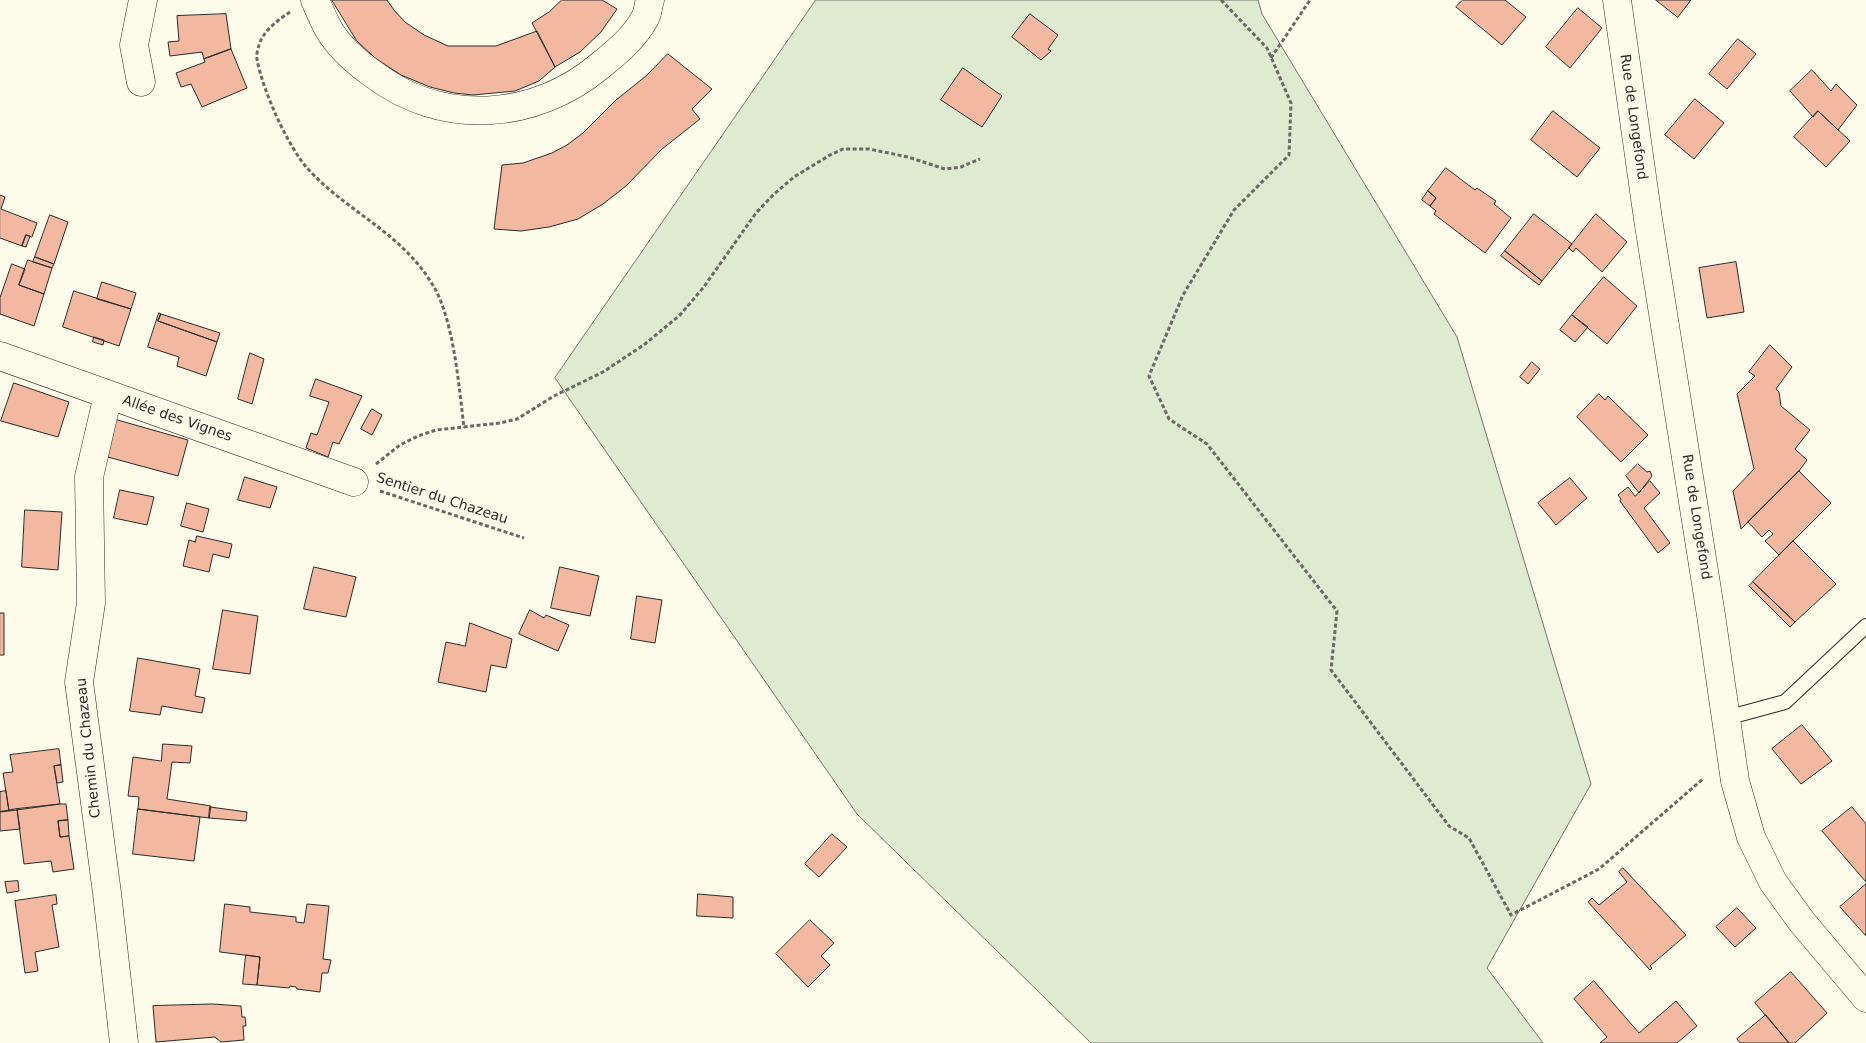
<!DOCTYPE html>
<meta charset="utf-8">
<style>
body{margin:0}
canvas{display:block;background:#fdfbea}
</style>
<canvas width="1866" height="1043"></canvas>
<script>
const c = document.querySelector('canvas').getContext('2d');
c.lineJoin = 'round';
function fill(path, color) {
  c.fillStyle = color;
  c.fill(path, 'evenodd');
}
function strokePath(path, color, width, dash) {
  c.strokeStyle = color;
  c.lineWidth = width;
  c.lineCap = dash ? 'butt' : 'round';
  c.setLineDash(dash || []);
  c.stroke(path);
}
function write(font, color, halo, rows, align = 'center') {
  c.font = font + ' "DejaVu Sans",sans-serif';
  c.lineWidth = 4;
  c.setLineDash([]);
  c.textBaseline = 'middle';
  c.strokeStyle = halo;
  c.fillStyle = color;
  for (const [text, x, y, turn = 0] of rows) {
    c.save();
    c.translate(x, y);
    c.rotate((+turn || 0) * Math.PI / 180);
    c.textAlign = isNaN(turn) ? turn : align;
    if (halo) c.strokeText(text, 0, 0);
    c.fillText(text, 0, 0);
    c.restore();
  }
}
const green = new Path2D(`
 M816 0H1258L1262 14 1457 337 1591 784 1487 968 1543 1043H1091L857 814 555 378Z`);
fill(green, '#deebd1');
strokePath(green, '#74746e', 1);
const building = new Path2D(`
 M332 0H387L394 10 405 22 424 35 448 46H496L537 31 555 67 539 81 515 91 473 95 454 93 430 87 401 75 375 58 357 41Z
 M562 0H602L617 9 601 32 580 52 555 67 532 23 549 12Z
 M1463 0H1505L1526 17 1502 45 1456 7Z
 M1656 0H1691L1678 17Z
 M1578 8 1602 28 1570 68 1546 47Z
 M226 14 231 49 204 59 202 52 170 56 168 42 179 41 177 16Z
 M1030 14 1058 35 1048 49 1051 51 1041 60 1012 37Z
 M1738 39 1756 54 1727 89 1709 74Z
 M231 49 247 88 202 107 191 84 181 87 176 73 205 62 204 59Z
 M668 54 712 89 692 109 700 119 662 149 626 186 603 204 578 219 549 227 521 231 494 229 502 165 523 163 552 153 567 145 583 133 616 100 646 76Z
 M963 68 1002 96 982 127 941 100Z
 M1812 70 1831 91 1836 84 1857 105 1838 130 1818 111 1813 117 1790 91Z
 M1695 99 1724 123 1694 159 1665 135Z
 M1553 111 1600 148 1577 177 1531 140Z
 M1818 111 1850 141 1826 167 1794 137Z
 M1446 168 1475 190 1477 188 1496 201 1494 204 1511 218 1485 253 1434 214 1436 211 1430 206 1436 198 1428 191Z
 M1428 191 1436 198 1430 206 1422 200Z
 M0 195 5 197 1 209 37 223 32 237 26 235 22 246 0 238Z
 M1534 214 1572 244 1542 281 1505 251Z
 M1596 214 1627 242 1602 272 1576 248 1573 252 1569 248Z
 M50 215 68 222 54 264 35 257Z
 M26 235 30 236 26 247 22 246Z
 M1505 251 1542 281 1539 285 1501 256Z
 M35 257 54 264 52 268 33 262Z
 M28 260 52 268 44 294 19 285Z
 M1736 262 1744 312 1707 318 1699 268Z
 M12 264 25 269 19 285 44 294 34 326 0 314V298Z
 M1604 277 1637 306 1607 344 1572 315Z
 M102 282 136 293 131 309 97 299Z
 M74 291 131 309 119 346 63 327Z
 M159 313 161 314 158 321 217 342 206 376 177 366 179 357 148 347Z
 M161 314 220 333 217 342 158 321Z
 M1572 315 1588 327 1575 342 1560 330Z
 M94 337 104 340 103 345 93 342Z
 M1770 345 1792 367 1776 389 1779 392 1781 406 1810 430 1795 449 1807 460 1799 471 1741 529 1733 491 1754 469 1737 394 1755 376 1749 372Z
 M250 353 264 359 252 404 238 399Z
 M1532 362 1540 369 1528 384 1520 377Z
 M316 379 362 396 339 444 333 442 328 457 306 448 311 433 317 435 329 402 310 396Z
 M14 383 69 402 58 437 1 421Z
 M1599 394 1605 400 1608 396 1648 435 1621 462 1577 417Z
 M372 409 382 415 372 435 361 429Z
 M114 419 188 440 178 476 104 456Z
 M1638 464 1647 472 1650 471 1652 476 1639 493 1626 476Z
 M1799 471 1831 503 1779 555 1765 541 1773 534 1769 530 1762 537 1748 522Z
 M245 477 277 487 270 508 238 500Z
 M1570 478 1587 498 1556 525 1538 503Z
 M1650 481 1660 493 1644 508 1670 543 1658 553 1620 501 1621 499 1618 495 1628 487 1635 496Z
 M120 490 154 497 147 525 114 518Z
 M187 503 209 509 203 532 181 526Z
 M25 510 62 512 58 570 22 567Z
 M197 536 232 544 229 558 213 554 209 572 183 566 189 540 195 542Z
 M1793 541 1836 584 1795 622 1753 582Z
 M314 567 356 577 346 617 304 609Z
 M560 567 599 576 590 616 551 608Z
 M1753 582 1795 622 1790 627 1749 586Z
 M637 596 662 600 655 643 631 639Z
 M223 610 258 616 250 674 213 669Z
 M530 610 544 618 546 615 569 625 558 651 519 634Z
 M0 613H4V655H0Z
 M470 623 512 639 506 668 491 665 486 692 438 682 446 642 465 646Z
 M138 658 200 669 195 696 205 698 202 713 162 706 160 715 130 711Z
 M1802 725 1832 761 1801 784 1772 749Z
 M163 744 192 746 190 763 172 762 167 799 211 806 209 818 138 809 139 797 128 796 133 757 161 761Z
 M59 749 61 765 54 766 60 804 9 811 3 773 13 772 10 755Z
 M61 765 63 782 57 783 54 766Z
 M6 791 9 811 0 812V792Z
 M60 804H66L68 820 58 821 60 837 69 836 74 869 53 872 51 861 24 864 17 809Z
 M210 807 247 812 246 821 209 818Z
 M1852 807 1866 824V882L1822 831Z
 M17 809 20 829 0 831V812Z
 M138 809 200 817 194 861 133 854Z
 M68 820 69 836 60 837 58 821Z
 M832 834 847 847 819 877 805 864Z
 M1623 868 1686 935 1650 966 1652 968 1650 970 1588 902 1592 898 1599 905 1627 882 1619 872Z
 M18 881 19 891 7 893 5 882Z
 M1866 884V936L1840 907Z
 M698 894 733 897V918L697 916Z
 M56 895 57 904 52 905 59 947 35 952 38 971 25 973 15 901Z
 M225 904 250 907V912L296 917V922L304 923 307 904 329 906 323 959 331 960 328 973H322L320 992 297 989 296 987 290 986 289 988 257 985 260 957 220 952Z
 M1737 908 1756 928 1735 947 1716 927Z
 M810 920 834 943 821 956 830 965 808 987 776 954Z
 M246 955 260 957 257 985 243 984Z
 M1791 972 1827 1013 1795 1043H1789L1755 1003Z
 M1594 981 1639 1033 1676 1001 1697 1026 1677 1043H1600L1607 1037 1574 999Z
 M213 1004 241 1006 242 1017H245L246 1026H243L244 1040 221 1042 215 1037 156 1042 153 1006Z
 M1766 1015 1789 1043H1740L1737 1039Z`);
fill(building, '#f2b8a0');
strokePath(building, '#2b2b2b', 1);
const service = new Path2D(`
 M1726 718 1785 702 1866 626`);
const minor = new Path2D(`
 M315 0C319 9 323 19 328 28 338 46 356 62 373 74 443 127 534 121 601 65 617 52 635 37 645 18 648 13 648 6 650 0
 M1617 0 1648 219 1711 615 1735 781 1751 837 1773 882 1802 922 1866 998
 M141 82 134 45 143 0
 M0 356 354 482
 M108 395 89 477 91 603 79 682 107 893 124 1043`);
strokePath(service, '#2b2b2b', 16);
strokePath(minor, '#2b2b2b', 29);
strokePath(new Path2D(`
 M1221 0 1267 48 1291 103 1289 155 1234 210 1183 295 1149 376 1169 419 1207 444 1337 611 1331 670 1449 826 1469 838 1511 915 1599 869 1704 778
 M290 12C278 20 263 31 259 45 258 49 256 55 257 59 262 89 288 147 308 169 348 213 402 232 434 287 454 322 459 387 464 428
 M1271 58 1310 0
 M376 464 400 445 418 436 436 430 500 423 517 419 554 396 603 372 645 344 680 315 703 288 756 213 773 195 794 177 830 155 843 149H869L908 157 945 169 961 167 980 159
 M380 491 524 538`), '#6a6964', 3, [4, 2.5]);
strokePath(service, '#fdfbea', 14);
strokePath(minor, '#fdfbea', 28);
write('14px', '#2b2b2b', '#fdfbea', [
 ["Rue de Longefond",1633,117,82],
 ["Allée des Vignes",177,419,19],
 ["Sentier du Chazeau",442,499,18],
 ["Rue de Longefond",1696,517,81],
 ["Chemin du Chazeau",89,748,-96]
]);
</script>
